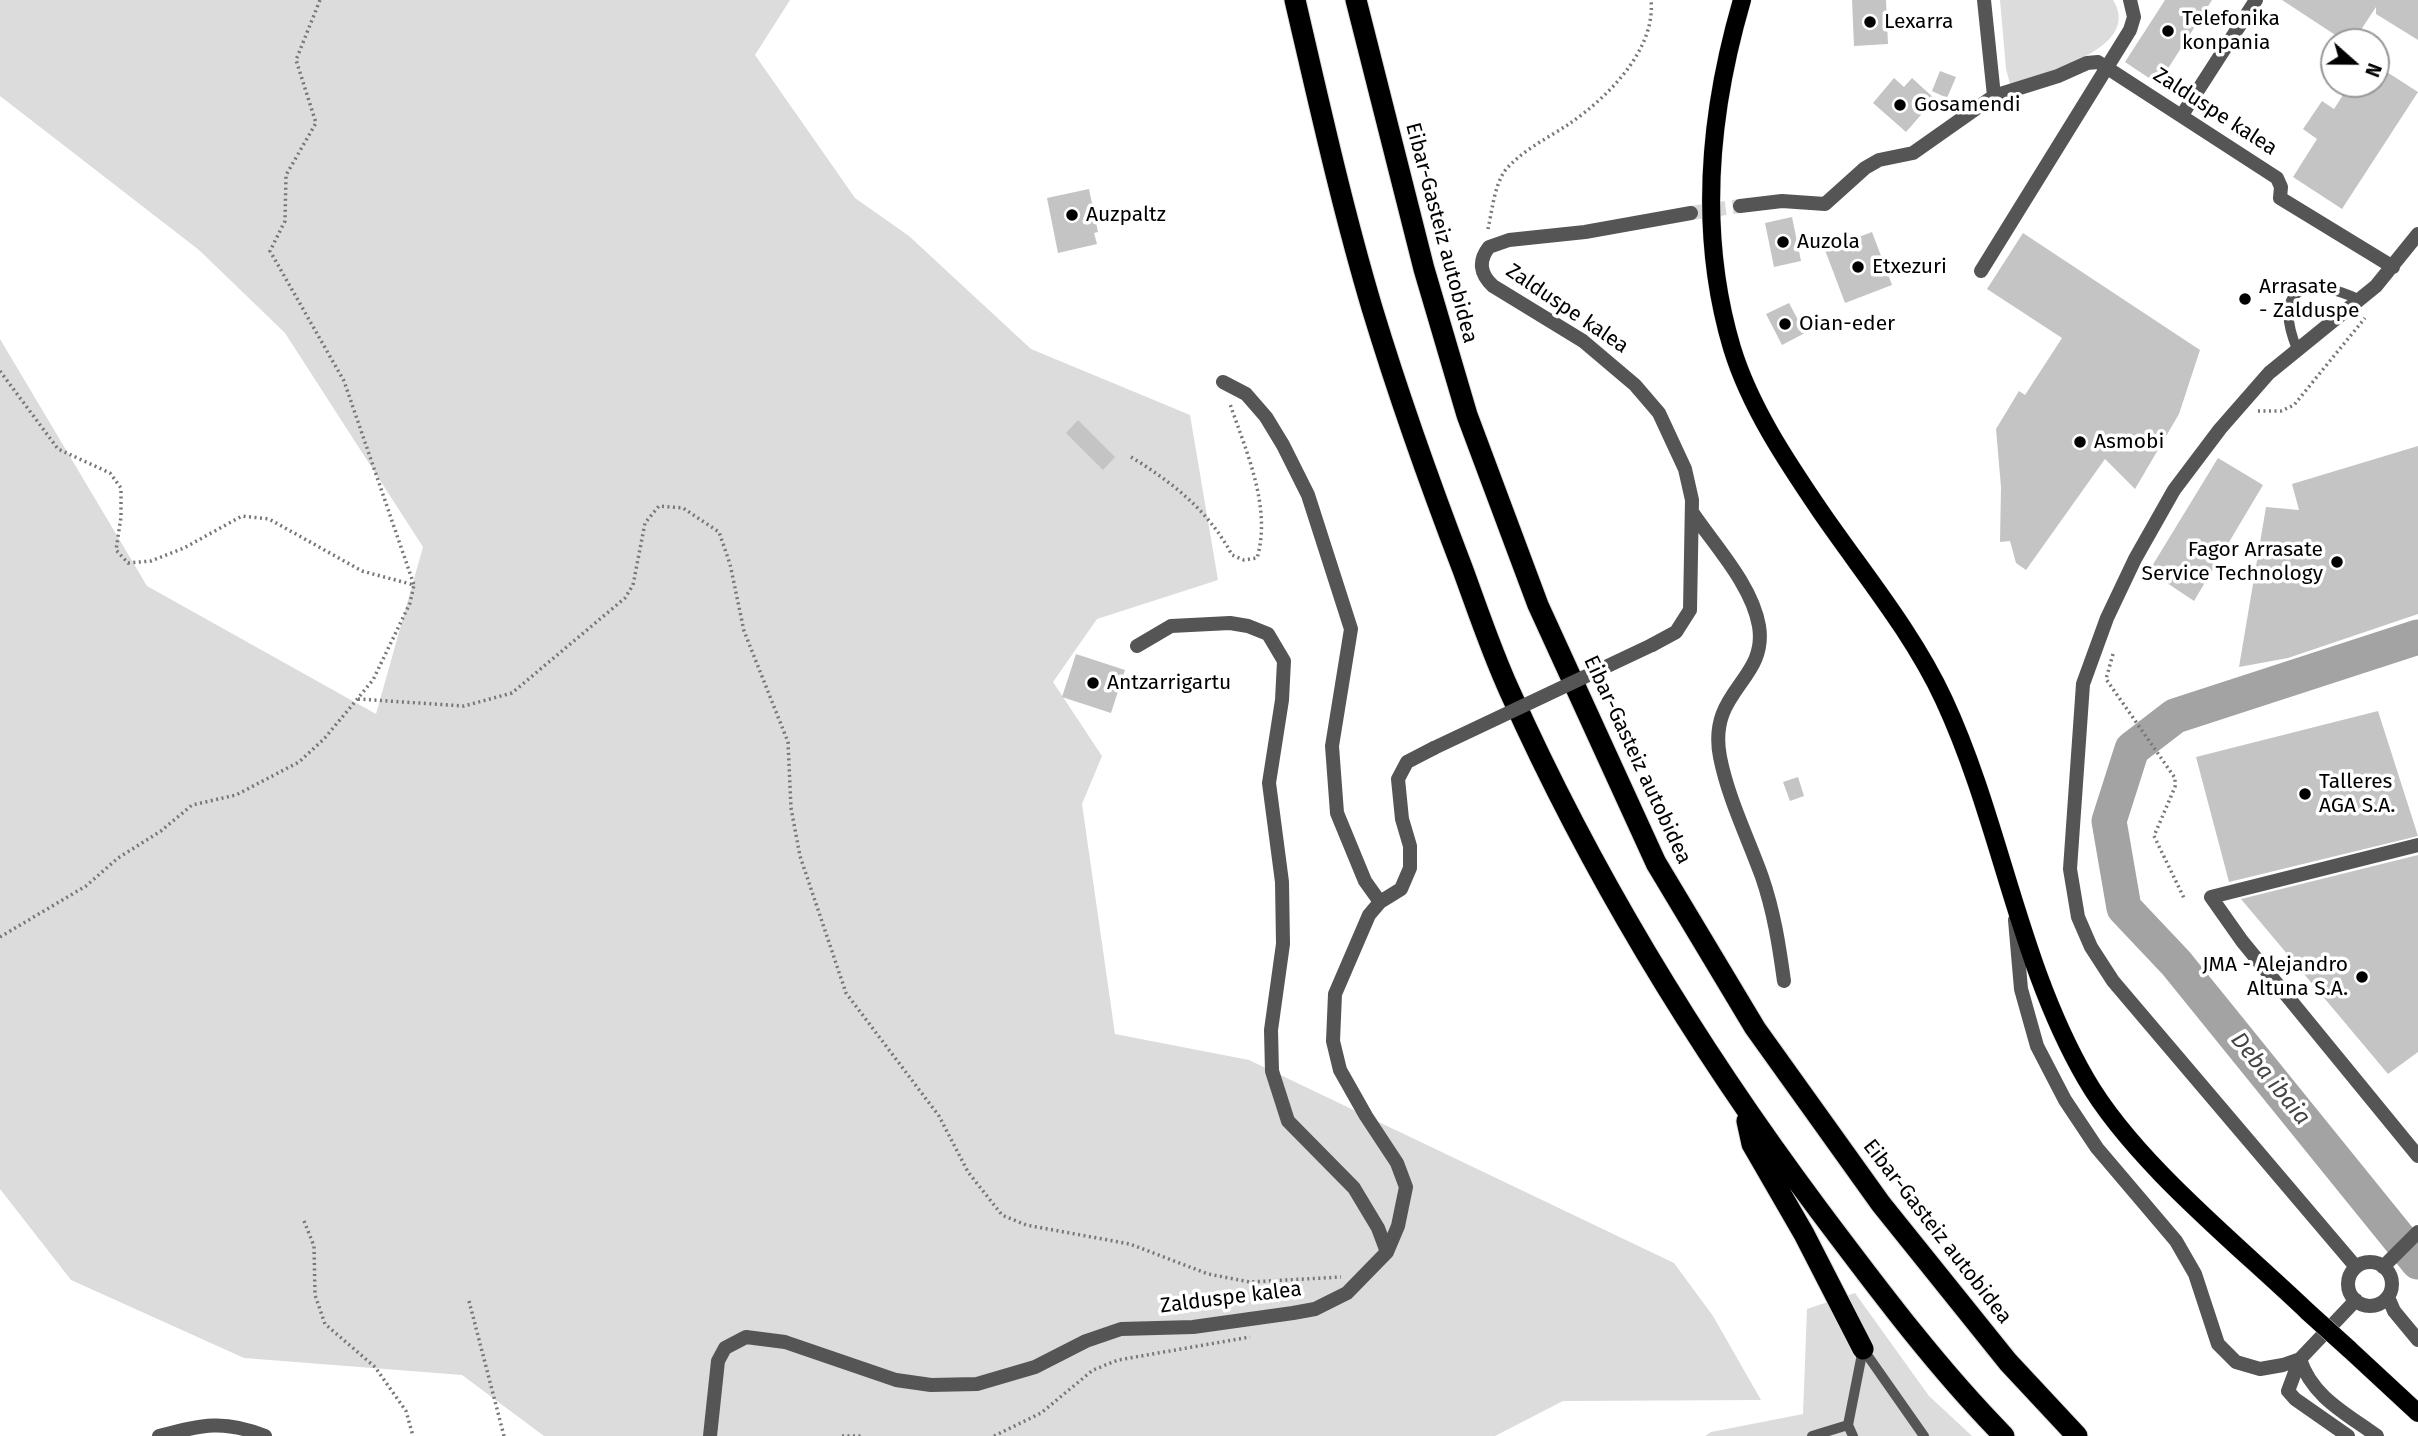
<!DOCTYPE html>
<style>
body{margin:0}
#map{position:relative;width:2418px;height:1436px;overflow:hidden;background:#fff;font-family:"Fira Sans",sans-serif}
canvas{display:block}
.north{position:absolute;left:2320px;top:28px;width:70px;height:70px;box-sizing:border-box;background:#fff;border:2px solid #999;border-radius:50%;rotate:111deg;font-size:19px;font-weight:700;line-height:28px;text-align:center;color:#000}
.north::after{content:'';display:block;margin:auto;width:24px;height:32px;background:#000;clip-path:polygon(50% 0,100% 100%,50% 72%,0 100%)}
</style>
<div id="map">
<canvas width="2418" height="1436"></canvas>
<div class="north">N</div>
</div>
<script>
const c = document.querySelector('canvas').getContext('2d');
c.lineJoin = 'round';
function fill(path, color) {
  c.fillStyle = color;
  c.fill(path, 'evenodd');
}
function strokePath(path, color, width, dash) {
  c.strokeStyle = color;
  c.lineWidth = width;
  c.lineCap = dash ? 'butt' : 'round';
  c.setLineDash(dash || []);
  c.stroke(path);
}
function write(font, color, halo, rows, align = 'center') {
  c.font = font + ' "Fira Sans",sans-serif';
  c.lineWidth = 7;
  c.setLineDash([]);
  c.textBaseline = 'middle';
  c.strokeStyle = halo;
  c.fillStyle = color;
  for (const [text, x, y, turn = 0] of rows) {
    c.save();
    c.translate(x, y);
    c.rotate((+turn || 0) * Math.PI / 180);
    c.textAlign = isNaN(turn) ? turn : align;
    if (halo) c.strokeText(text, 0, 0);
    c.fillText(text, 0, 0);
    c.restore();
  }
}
fill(new Path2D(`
 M0 0H790L755 55 855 198 909 236 1031 349 1190 415 1218 580 1097 619 1053 682 1102 756 1082 804 1115 1034 1249 1060 1674 1263 1713 1316 1761 1400 1563 1401 1495 1436H544L462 1375 244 1358 71 1280 0 1189V339L147 586 376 714 423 547 285 333 199 250 0 96Z
 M2000 0H2113C2144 49 2041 74 2010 84L2006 69Z
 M1855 1293 1929 1396 1972 1436H1705L1711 1432 1803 1414 1807 1309Z`), '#dcdcdc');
strokePath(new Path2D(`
 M2418 637 2175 716 2132 749 2109 821 2124 908 2176 963 2418 1262`), '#a3a3a3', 35);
fill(new Path2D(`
 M1852 0H1886L1888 44 1854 46Z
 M2165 0H2212L2158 84 2125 62Z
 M2282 0H2418V40L2376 14V7L2353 42H2346Z
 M2376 65 2418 92 2342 209 2293 177 2317 139 2303 129 2322 101 2334 109 2350 84H2376Z
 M1940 71 1956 77 1947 98 1932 91Z
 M1894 78 1904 87 1912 78 1935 99 1906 132 1873 103Z
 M1089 189 1098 232 1094 233 1097 244 1058 253 1047 198Z
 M1792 217 1801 261 1774 267 1765 223Z
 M1872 232 1892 285 1845 303 1825 250Z
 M2023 233 2200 350 2179 414 2135 489 2105 459 2026 570 2016 563 2010 541 2000 542 2001 487 1996 429 2019 391 2025 395 2062 338 1987 289Z
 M1789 303 1805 333 1782 345 1766 314Z
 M1078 420 1115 457 1103 470 1066 433Z
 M2418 446V614L2288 658 2239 667 2266 507 2299 510 2292 484Z
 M2218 458 2263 485 2194 601 2149 571Z
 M1076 654 1125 670 1111 713 1062 697Z
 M2378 711 2418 836 2229 882 2196 757Z
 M1798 777 1804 796 1790 801 1783 782Z
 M2418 855V1052L2388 1074 2241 899Z`), '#c4c4c4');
strokePath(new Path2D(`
 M1691 213 1740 206`), '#d9d9d9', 14, [14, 7]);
const primary = new Path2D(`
 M1742 0C1709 113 1698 234 1732 348 1750 407 1787 462 1821 512 1863 573 1913 633 1944 700 2001 823 2018 962 2086 1079 2134 1162 2238 1245 2308 1312
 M2349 1349 2418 1413`);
const highway = new Path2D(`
 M1295 0C1319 103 1342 207 1372 308 1399 397 1430 484 1463 570 1478 611 1492 653 1510 692 1593 877 1697 1047 1818 1209 1876 1286 1936 1367 2004 1436
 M1356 0 1424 269 1467 415 1538 605 1656 863 1755 1028 1881 1204 2008 1362 2077 1436
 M1747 1121 1752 1144 1804 1234 1863 1349`);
strokePath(primary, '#dbdbdb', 19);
strokePath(highway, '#dbdbdb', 23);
strokePath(new Path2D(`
 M1488 229C1492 211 1494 188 1504 172 1519 152 1548 138 1569 124 1607 98 1656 50 1651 0
 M0 371 58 449 110 473 121 488V517L116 550 128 563 151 561 184 548 242 516 269 519 362 571 414 585 344 381 270 251 285 221 286 175 316 123 296 60 320 0
 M2258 411H2281L2294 405 2365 318
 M1131 457C1172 482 1209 511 1232 555L1244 560 1257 558C1272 508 1246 451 1230 404
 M2113 654 2106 679 2175 778V787L2154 836 2185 900
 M358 699 464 706 512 693 625 598 633 585 645 523 659 506 683 508 719 532 730 564 744 631 788 742 791 808 800 856 846 993 939 1116 968 1172 1002 1215 1026 1225 1130 1244 1208 1274 1250 1282 1341 1277
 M0 937 86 886 118 858 161 831 192 805 236 795 299 762 324 739 373 680 410 603 414 585
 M304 1221 314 1246 315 1295 325 1324 375 1367 406 1411 413 1436
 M469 1301 504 1436
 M842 1436H861
 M994 1436 1041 1413 1093 1370 1118 1360 1250 1337`), '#777', 3.5, [2, 3.5]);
strokePath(new Path2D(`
 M2297 349C2271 285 2309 276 2360 300
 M1863 1349 1924 1436
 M1812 1436 1848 1425
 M1853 1436 1848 1425 1863 1349`), '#555', 10);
strokePath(new Path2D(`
 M1984 0 1994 96
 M2182 115 2256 0
 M1740 206 1782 201 1825 204 1865 168 1879 160 1913 153 1994 96 2058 76 2087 63 2098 62 2277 178 2281 187 2280 198 2393 267
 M1981 271 2130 30 2134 17 2130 0
 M1223 382 1246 394 1266 417 1283 445 1308 495 1351 629 1332 746 1337 813 1365 881 1380 902
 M1692 512C1715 546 1752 585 1759 626 1768 681 1707 690 1720 757 1728 798 1748 838 1762 877 1774 912 1779 945 1784 981
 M1652 645 1676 632 1690 610 1692 500 1685 469 1659 413 1635 385 1583 341 1493 286C1480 274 1478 261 1489 247L1509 240 1585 232 1691 213
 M1137 646 1171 626 1230 623 1248 626 1268 634 1284 661 1282 700 1269 783 1282 882 1283 944 1271 1030 1272 1071 1288 1121 1354 1188 1378 1228 1387 1252
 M2418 845 2211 897 2242 941 2418 1156
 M2015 920 2021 989 2037 1046 2065 1100 2097 1148 2176 1241 2195 1274 2218 1344 2236 1362 2260 1369 2283 1365 2300 1359 2356 1300
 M2348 1284a22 22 0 1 1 44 0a22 22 0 1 1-44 0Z
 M2356 1267 2113 981 2091 947 2078 917 2070 869 2083 684 2107 618 2135 559 2174 490 2220 429 2269 373 2376 286 2418 234
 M2383 1267 2418 1232
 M2388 1297 2394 1311 2418 1340
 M2300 1359C2312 1397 2347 1414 2377 1436
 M2300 1359 2288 1391 2295 1399 2348 1436
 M159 1436C202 1425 223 1419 265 1436
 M710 1436 718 1361 725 1348 746 1337 785 1342 896 1380 931 1385 977 1384 1035 1367 1086 1341 1121 1329 1193 1327 1293 1313 1315 1309 1347 1293 1387 1252 1398 1226 1406 1187 1397 1163 1366 1116 1340 1070 1333 1041 1335 994 1369 915 1380 902 1401 889 1410 868V846L1402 819 1398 779 1407 762 1434 748`), '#555', 14);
strokePath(primary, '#000', 18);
strokePath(highway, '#000', 21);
const primaryBridge = new Path2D(`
 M2308 1312 2349 1349`);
strokePath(primaryBridge, '#dbdbdb', 19, []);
strokePath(new Path2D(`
 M1434 748 1652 645`), '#555', 14);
strokePath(primaryBridge, '#000', 18);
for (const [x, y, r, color] of [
 [1870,22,7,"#000"],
 [2168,31,7,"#000"],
 [1900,105,7,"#000"],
 [1072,215,7,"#000"],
 [1783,242,7,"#000"],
 [1858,267,7,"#000"],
 [2245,299,7,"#000"],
 [1785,324,7,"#000"],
 [2080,442,7,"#000"],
 [2337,562,7,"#000"],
 [1093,683,7,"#000"],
 [2305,794,7,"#000"],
 [2362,977,7,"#000"]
]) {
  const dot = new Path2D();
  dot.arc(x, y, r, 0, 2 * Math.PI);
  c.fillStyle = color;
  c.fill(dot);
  strokePath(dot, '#fff', 2.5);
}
write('21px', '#000', '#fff', [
 ["Telefonika",2182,19],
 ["konpania",2182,43],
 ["Lexarra",1884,22],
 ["Gosamendi",1914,105],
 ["Auzpaltz",1086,215],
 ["Auzola",1797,242],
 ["Etxezuri",1872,267],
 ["Arrasate",2259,287],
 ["- Zalduspe",2259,311],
 ["Oian-eder",1799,324],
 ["Asmobi",2094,442],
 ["Fagor Arrasate",2323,550,"right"],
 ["Service Technology",2323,574,"right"],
 ["Antzarrigartu",1107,683],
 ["Talleres",2319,782],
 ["AGA S.A.",2319,806],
 ["JMA - Alejandro",2348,965,"right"],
 ["Altuna S.A.",2348,989,"right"]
], 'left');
write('21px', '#000', '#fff', [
 ["Zalduspe kalea",2215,112,33],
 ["Eibar-Gasteiz autobidea",1441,233,75],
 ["Zalduspe kalea",1567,309,34],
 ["Eibar-Gasteiz autobidea",1637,760,65],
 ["Eibar-Gasteiz autobidea",1937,1232,52],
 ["Zalduspe kalea",1231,1298,-7]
]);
write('italic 23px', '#444', '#fff', [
 ["Deba ibaia",2270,1079,51]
]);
</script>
